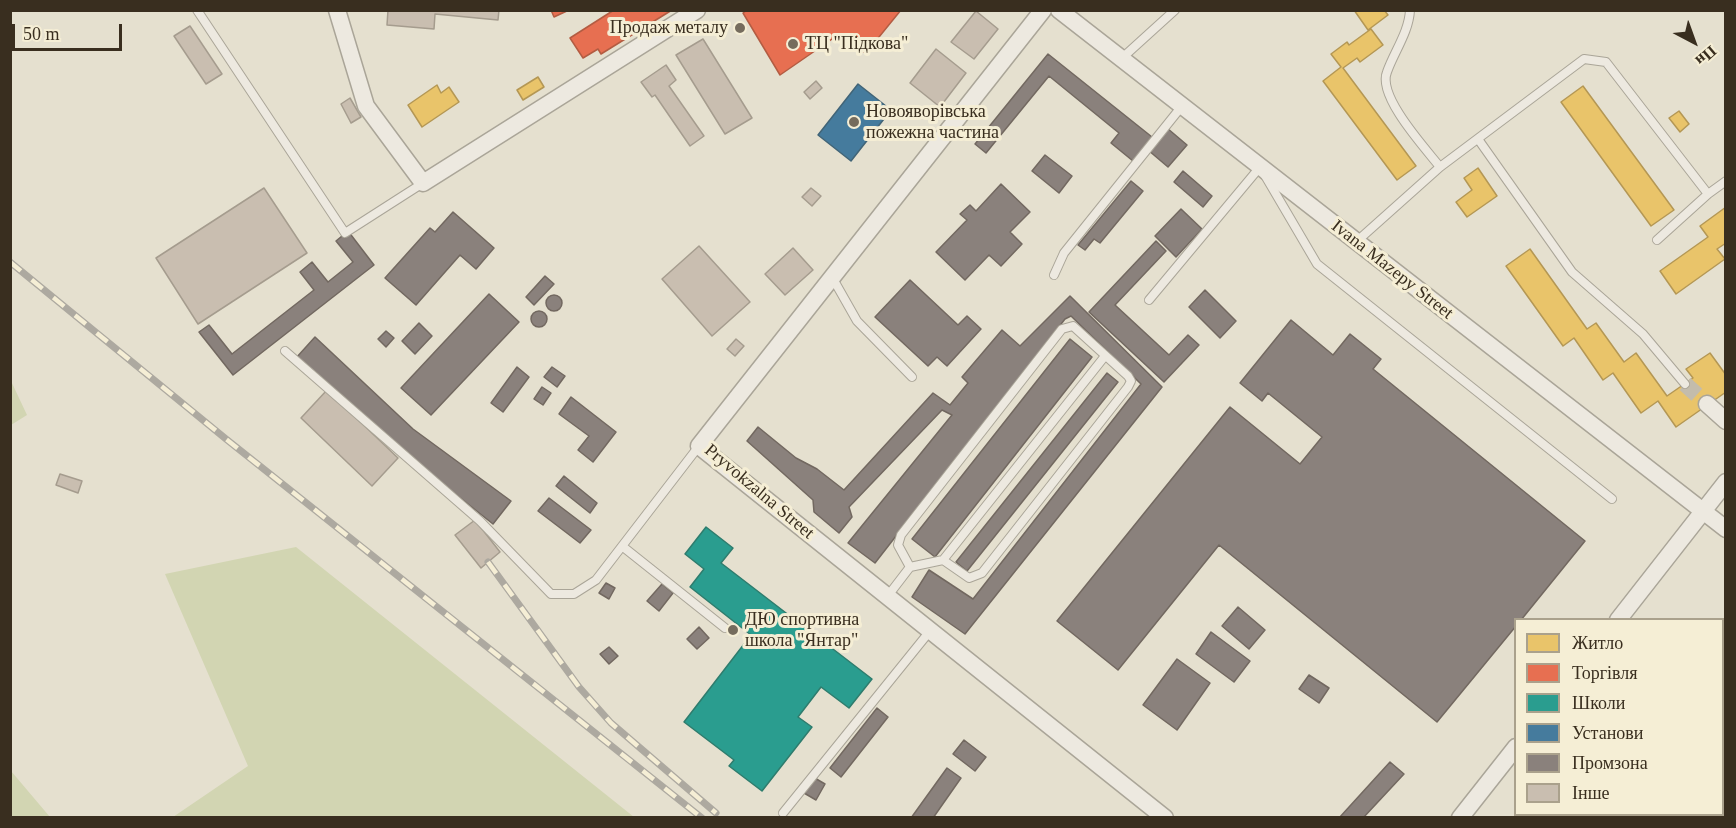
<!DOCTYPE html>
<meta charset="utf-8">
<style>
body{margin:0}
#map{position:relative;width:1736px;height:828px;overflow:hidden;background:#e5e0cf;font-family:Georgia,serif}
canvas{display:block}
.frame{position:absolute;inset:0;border:12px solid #392e1f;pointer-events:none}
.legend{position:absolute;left:1514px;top:618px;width:210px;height:198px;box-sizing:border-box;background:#f5eed5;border:2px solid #aaa18c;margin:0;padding:8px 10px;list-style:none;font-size:18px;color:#392e1f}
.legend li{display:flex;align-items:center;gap:12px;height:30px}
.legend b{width:30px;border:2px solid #aaa18c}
.north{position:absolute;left:1664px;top:12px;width:60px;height:60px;-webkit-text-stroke:4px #f5eed5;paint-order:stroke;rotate:139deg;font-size:16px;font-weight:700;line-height:24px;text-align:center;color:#392e1f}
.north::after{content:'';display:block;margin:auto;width:21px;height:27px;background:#392e1f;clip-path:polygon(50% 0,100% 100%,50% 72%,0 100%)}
.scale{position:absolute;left:12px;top:24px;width:110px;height:27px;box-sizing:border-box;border:3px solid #392e1f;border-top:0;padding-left:8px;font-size:18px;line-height:21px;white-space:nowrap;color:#392e1f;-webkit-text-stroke:4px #f5eed5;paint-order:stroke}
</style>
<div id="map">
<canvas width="1736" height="828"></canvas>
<div class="frame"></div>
<ul class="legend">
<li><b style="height:16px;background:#e9c46a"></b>Житло</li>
<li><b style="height:16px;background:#e76f51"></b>Торгівля</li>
<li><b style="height:16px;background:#2a9d8f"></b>Школи</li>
<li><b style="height:16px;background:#457b9d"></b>Установи</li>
<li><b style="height:16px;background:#8a817c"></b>Промзона</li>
<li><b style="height:16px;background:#c9beb0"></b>Інше</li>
</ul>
<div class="north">Пн</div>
<div class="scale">50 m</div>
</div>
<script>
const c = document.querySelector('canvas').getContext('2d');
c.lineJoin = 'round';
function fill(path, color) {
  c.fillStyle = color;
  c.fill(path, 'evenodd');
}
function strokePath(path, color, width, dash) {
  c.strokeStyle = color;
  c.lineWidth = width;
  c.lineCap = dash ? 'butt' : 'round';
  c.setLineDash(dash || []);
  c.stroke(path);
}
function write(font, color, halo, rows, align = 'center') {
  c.font = font + ' Georgia,serif';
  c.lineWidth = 6;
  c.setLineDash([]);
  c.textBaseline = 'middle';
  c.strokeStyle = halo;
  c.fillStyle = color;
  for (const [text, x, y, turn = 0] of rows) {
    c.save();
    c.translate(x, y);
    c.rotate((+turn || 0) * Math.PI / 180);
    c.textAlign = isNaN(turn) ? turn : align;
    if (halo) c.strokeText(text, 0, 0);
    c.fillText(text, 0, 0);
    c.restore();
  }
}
fill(new Path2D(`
 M11 381 27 415 11 425H10Z
 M296 547 634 817H173L248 766 165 574Z
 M10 771H11L50 817H11Z`), '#d2d5b2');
const homes = new Path2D(`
 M1354 10H1384L1388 15 1368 30Z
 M1371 29 1383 45 1360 62 1357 58 1343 68 1416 166 1397 180 1323 81 1341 67 1331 54 1347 42 1349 45Z
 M538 77 544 87 523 100 517 90Z
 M437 85 441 93 449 87 459 102 422 127 408 105Z
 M1583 86 1674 210 1651 226 1561 102Z
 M1679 111 1689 124 1680 132 1669 118Z
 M1478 168 1497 196 1467 217 1456 202 1472 190 1464 178Z
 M1726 207V243L1717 249 1725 259 1676 294 1660 271 1708 237 1700 226Z
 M1530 249 1587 329 1596 323 1624 362 1636 353 1667 396 1693 378 1686 369 1710 353 1726 375V392L1676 427 1658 401 1641 413 1613 373 1603 380 1574 338 1563 346 1506 266Z`);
fill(homes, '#e9c46a');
strokePath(homes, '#b49754', 1.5);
const shops = new Path2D(`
 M551 10H569L554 17Z
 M614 10H672L601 54 598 49 583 58 570 38Z
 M747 10H901L866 53 838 35 780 75 743 13Z`);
fill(shops, '#e76f51');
strokePath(shops, '#b35c42', 1.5);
const schools = new Path2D(`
 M706 527 733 548 721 563 872 679 849 708 821 687 798 717 812 727 762 791 729 766 734 760 684 722 751 635 690 587 704 569 685 554Z`);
fill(schools, '#2a9d8f');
strokePath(schools, '#2e7c6d', 1.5);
const public = new Path2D(`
 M858 84 891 110 851 161 818 135Z`);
fill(public, '#457b9d');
strokePath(public, '#416477', 1.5);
const industry = new Path2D(`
 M1048 54 1152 137 1133 161 1111 143 1119 133 1049 76 986 153 975 144Z
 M1167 128 1187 145 1168 167 1148 150Z
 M1045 155 1072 176 1059 193 1032 171Z
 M1183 171 1212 196 1203 207 1174 182Z
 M1131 181 1143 191 1100 243 1094 239 1085 250 1078 245Z
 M1001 184 1030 212 1010 232 1022 244 1001 266 989 255 965 280 936 252 967 220 960 214 970 205 976 211Z
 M1181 209 1202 229 1176 257 1155 236Z
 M453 212 494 248 476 269 460 255 416 305 385 278 430 228 435 232Z
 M348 231 374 265 233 375 199 332 209 325 232 354 314 290 300 272 312 262 328 282 353 262 336 241Z
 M1156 241 1166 251 1115 305 1169 355 1188 335 1199 345 1164 382 1089 312Z
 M545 276 554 284 534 305 526 297Z
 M910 280 958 325 967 316 981 329 947 366 937 357 928 366 875 317Z
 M1205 290 1236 321 1220 338 1189 307Z
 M489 294 519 322 431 415 401 388Z
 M546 303a8 8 0 1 1 16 0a8 8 0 1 1-16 0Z
 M1070 296 1162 387 965 634 912 597 929 570 973 599 1141 384 1071 316 1065 319 875 563 848 543 952 415 942 410 849 507 852 517 839 533 814 512 813 500 747 441 758 427 796 458 817 469 844 490 933 393 950 405 968 383 962 377 1002 330 1020 346Z
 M531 319a8 8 0 1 1 16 0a8 8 0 1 1-16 0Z
 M1291 320 1333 355 1350 334 1381 359 1373 369 1585 541 1521 620H1516V626L1437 722 1219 545 1118 670 1057 621 1230 407 1300 464 1322 437 1268 393 1262 401 1240 383Z
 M419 323 432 336 415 354 402 341Z
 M386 331 394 338 386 347 378 339Z
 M315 337 413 429 511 501 493 524 399 449 296 358Z
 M1070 339 1092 357 935 557 912 539Z
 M517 367 529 377 503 412 491 403Z
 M552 367 565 376 557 387 544 377Z
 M1107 373 1118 382 967 571 956 562Z
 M542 387 551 393 543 405 534 399Z
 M571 397 616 432 593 462 578 450 589 436 559 414Z
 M564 476 597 503 590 513 556 486Z
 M549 498 591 530 580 543 538 511Z
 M606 583 615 588 609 599 599 593Z
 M662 584 673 593 659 611 647 601Z
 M1238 607 1265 630 1249 649 1222 626Z
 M699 627 709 638 697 649 687 639Z
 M1211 632 1250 661 1234 682 1196 654Z
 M609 647 618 656 609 664 600 654Z
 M1177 659 1210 683 1177 730 1143 705Z
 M1309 675 1329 688 1319 703 1299 689Z
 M1726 689V818H1626L1628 814H1722V693Z
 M877 708 888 717 841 777 830 768Z
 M964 740 986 757 975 771 953 754Z
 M1390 762 1404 774 1363 818H1339Z
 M947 768 961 778 933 818H911Z
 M813 777 825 784 816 800 804 793Z
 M1555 814H1584L1582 818H1559Z`);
fill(industry, '#8a817c');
strokePath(industry, '#726860', 1.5);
const building = new Path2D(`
 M388 10H499L498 20 435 14 434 29 387 25Z
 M976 11 998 29 974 59 951 42Z
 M190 26 222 74 206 84 174 36Z
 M703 39 752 118 725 134 676 55Z
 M936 49 966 73 940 107 910 83Z
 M666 65 676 80 669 86 704 136 690 146 655 95 652 97 641 82Z
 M816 81 822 88 810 99 804 92Z
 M350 98 361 117 351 123 341 104Z
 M264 188 307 253 198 324 156 258Z
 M811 188 821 196 812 206 802 197Z
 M699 246 750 302 712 336 662 279Z
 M793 248 813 270 785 295 765 274Z
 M736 339 744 346 735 356 727 349Z
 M327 390 398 458 372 486 301 418Z
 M60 474 82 481 78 493 56 485Z
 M475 520 500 552 481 568 455 535Z`);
fill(building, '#c9beb0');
strokePath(building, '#a59c8e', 1.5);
strokePath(new Path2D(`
 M1685 384 1707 404`), '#c3bcac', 16, [16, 8]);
const lane = new Path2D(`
 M197 10 345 233 423 183
 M1410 10C1409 32 1394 52 1387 72 1377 96 1425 148 1440 167
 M1121 59 1175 10
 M1478 139 1572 272 1643 334 1685 384
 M1657 240 1708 194
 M1356 242 1440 167 1584 59 1606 62 1708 194 1726 181
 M1054 275 1064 253 1182 106
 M832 277 857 321 912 377
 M1149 300 1260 167 1317 264 1612 499
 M1073 326 1128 376 1131 381 1128 387 982 573 969 578 943 560 910 567 898 545 901 535 1062 329Z
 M285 351 480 521 551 594H574L596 580 699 446
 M622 546 725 628
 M943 560 1105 356
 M887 597 910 567
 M783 813 930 631`);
const street = new Path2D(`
 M337 10 366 106 423 183 697 10
 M1043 10 699 446 1165 818
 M1059 10 1726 529
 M1707 404 1726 421
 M1618 620 1726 482
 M1460 818 1516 747`);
strokePath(lane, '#aaa598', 10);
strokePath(street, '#aaa598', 19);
strokePath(lane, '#ede9e0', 8);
strokePath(street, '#ede9e0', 16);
const rail = new Path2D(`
 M10 262 226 439 702 818
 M488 562 579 687 611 723 716 813`);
strokePath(rail, '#ada9a0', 7);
strokePath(rail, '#f5eed5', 4.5, [14]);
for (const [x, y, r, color] of [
 [740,28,6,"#756c5d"],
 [793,44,6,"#756c5d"],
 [854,122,6,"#756c5d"],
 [733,630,6,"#756c5d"]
]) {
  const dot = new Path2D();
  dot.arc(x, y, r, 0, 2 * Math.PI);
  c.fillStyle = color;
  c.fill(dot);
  strokePath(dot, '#f5eed5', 2);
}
write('18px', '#392e1f', '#f5eed5', [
 ["Продаж металу",728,28,"right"],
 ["ТЦ \"Підкова\"",805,44],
 ["Новояворівська",866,112],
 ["пожежна частина",866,133],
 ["ДЮ спортивна",745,620],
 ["школа \"Янтар\"",745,641]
], 'left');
write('18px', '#392e1f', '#f5eed5', [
 ["Ivana Mazepy Street",1392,270,38],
 ["Pryvokzalna Street",759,492,40]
]);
</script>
